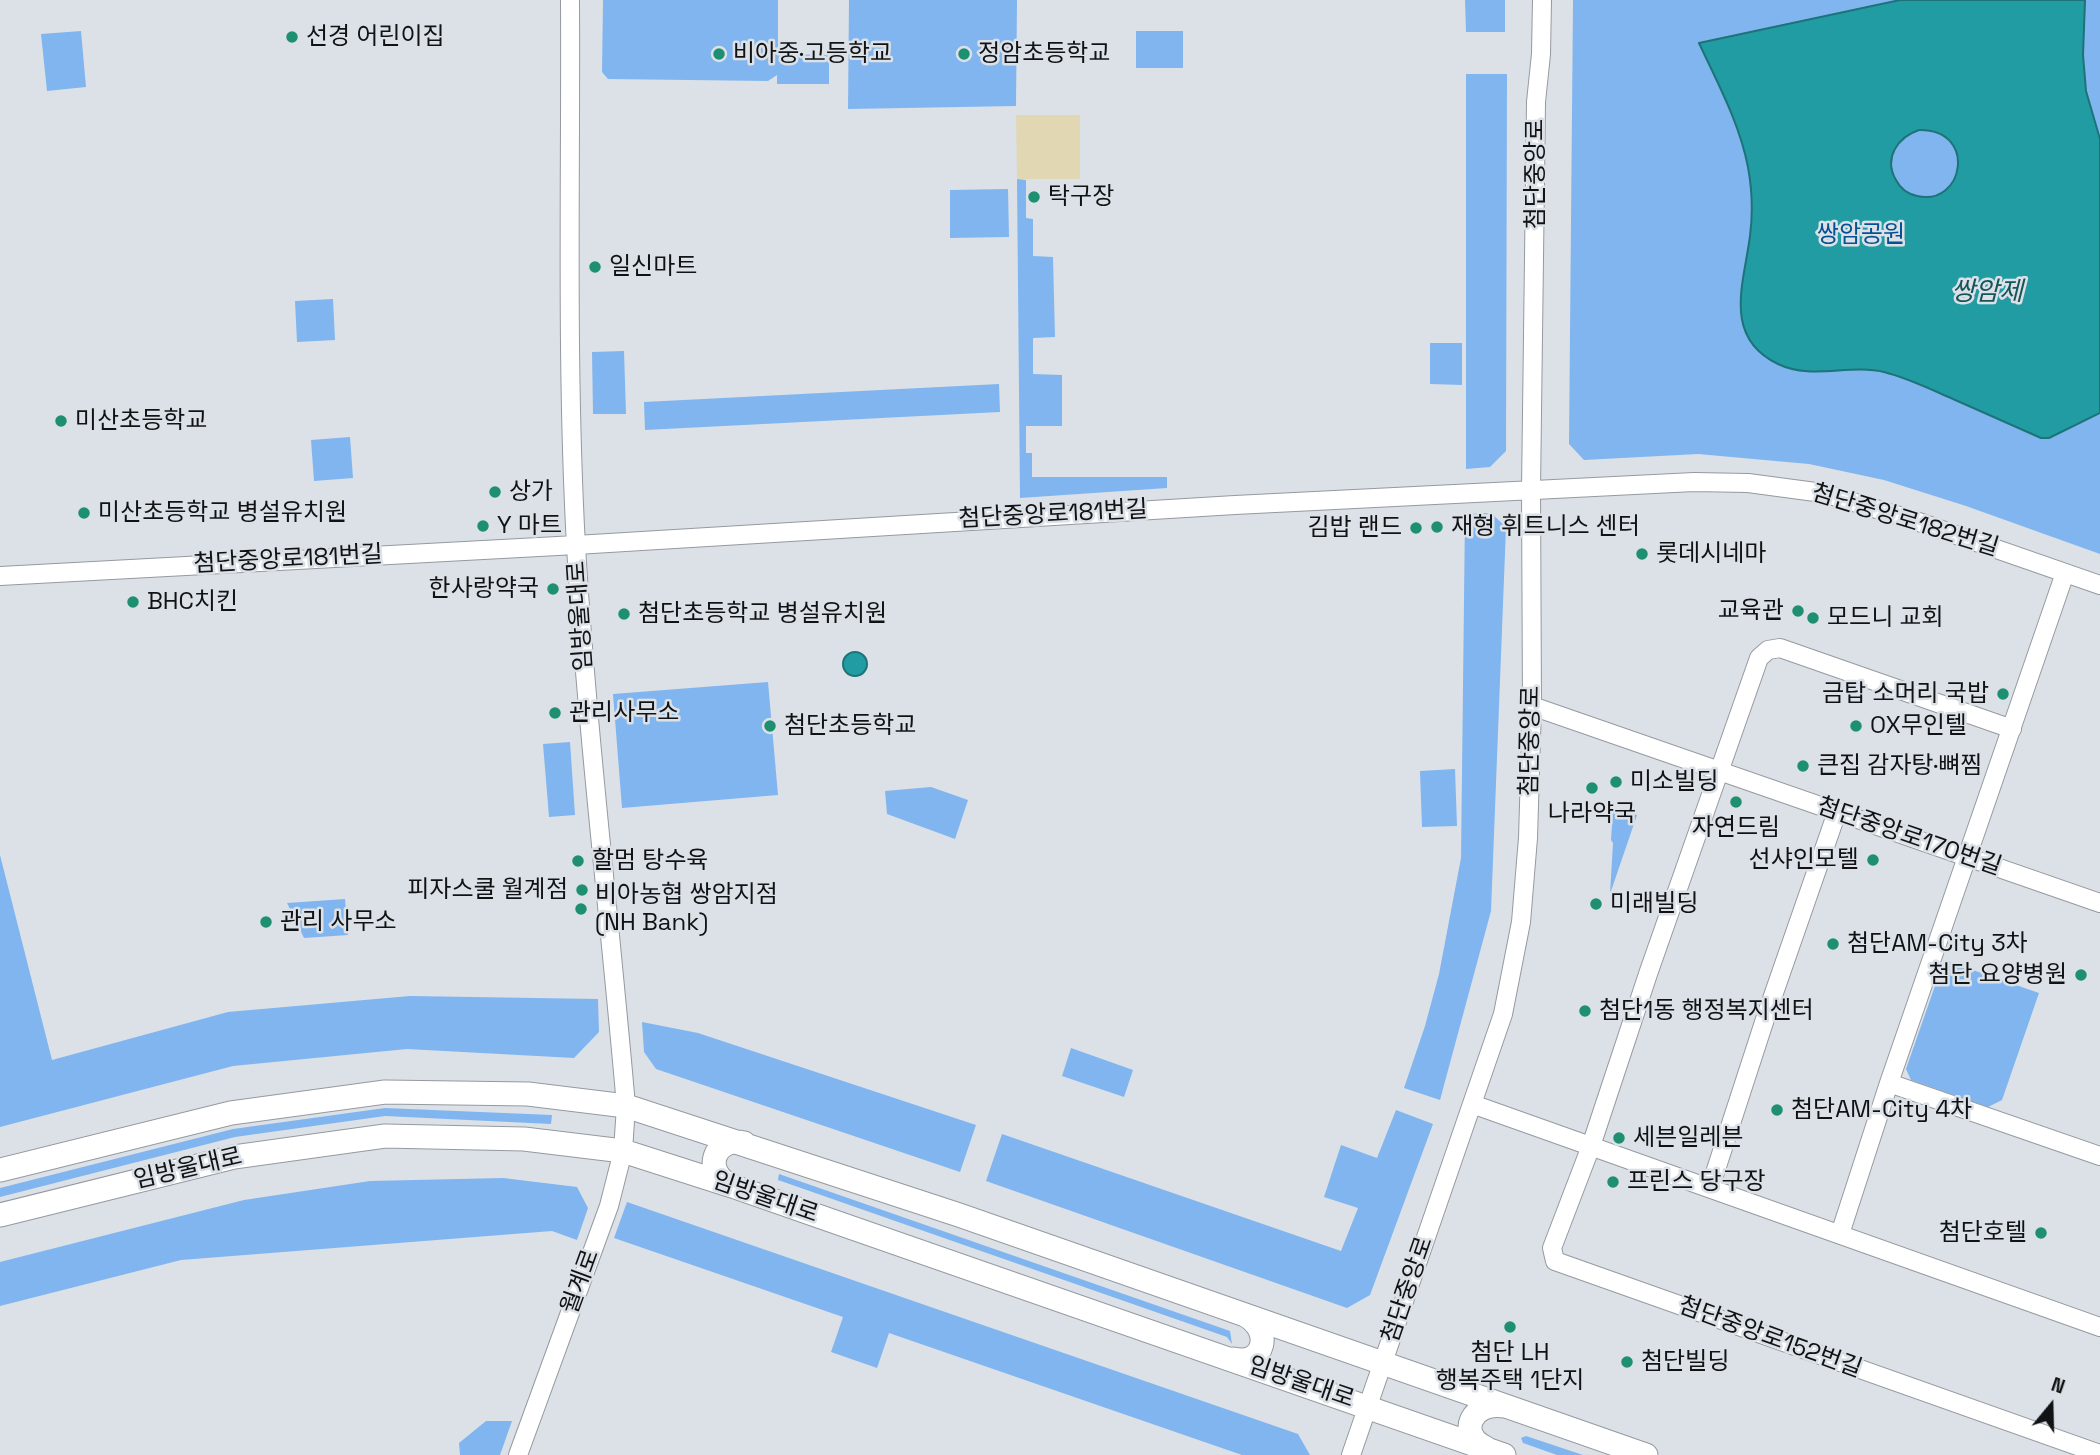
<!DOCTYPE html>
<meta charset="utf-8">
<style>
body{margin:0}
#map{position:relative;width:2100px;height:1455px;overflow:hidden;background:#dbe1e7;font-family:"Space Grotesk",sans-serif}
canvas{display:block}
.north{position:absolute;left:2016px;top:1371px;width:70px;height:70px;-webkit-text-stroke:5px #dbe1e7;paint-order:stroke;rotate:19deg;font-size:19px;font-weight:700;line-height:28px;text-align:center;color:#101214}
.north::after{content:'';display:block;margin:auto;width:24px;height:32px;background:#101214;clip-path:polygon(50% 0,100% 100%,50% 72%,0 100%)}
</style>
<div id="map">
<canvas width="2100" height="1455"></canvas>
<div class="north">N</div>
</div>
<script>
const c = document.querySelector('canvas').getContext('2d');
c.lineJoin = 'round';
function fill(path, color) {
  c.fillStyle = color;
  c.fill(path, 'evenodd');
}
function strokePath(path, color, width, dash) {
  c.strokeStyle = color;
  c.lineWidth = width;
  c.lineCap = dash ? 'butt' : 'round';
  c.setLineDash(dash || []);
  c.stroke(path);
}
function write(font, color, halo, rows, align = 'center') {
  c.font = font + ' "Space Grotesk","Noto Sans KR",sans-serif';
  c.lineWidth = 5;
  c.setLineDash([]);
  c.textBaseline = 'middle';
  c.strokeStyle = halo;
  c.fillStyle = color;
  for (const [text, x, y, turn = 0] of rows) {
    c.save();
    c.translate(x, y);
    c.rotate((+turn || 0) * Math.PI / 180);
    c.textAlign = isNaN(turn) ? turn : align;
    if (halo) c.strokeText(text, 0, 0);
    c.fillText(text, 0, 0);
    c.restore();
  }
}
fill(new Path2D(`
 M603 0H778V54L829 55V84H777V75L768 81 608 79 602 72Z
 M849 0H1017L1016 106 848 109Z
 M1465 0H1505V32H1466Z
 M1573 0H2100V554L1966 506 1884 480 1809 464 1698 454 1584 460 1569 444Z
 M81 31 86 87 47 91 41 34Z
 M1136 31H1183V68H1136Z
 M1466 74H1507L1506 451 1490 467 1466 469Z
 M1017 179 1026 180V218L1033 219V256L1053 257 1055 337 1033 338V374L1062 375V426H1026V453H1032V477H1167V488L1020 498Z
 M1008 189 1009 237 950 238V190Z
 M333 299 335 340 297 342 295 301Z
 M1430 343H1462V385L1430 384Z
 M624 351 626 414H593L592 352Z
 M999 384 1000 412 645 430 644 402Z
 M350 437 353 478 314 481 311 440Z
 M1491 513 1506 527 1491 911 1440 1100 1404 1088 1425 1026 1439 974 1461 858 1465 514Z
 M768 682 778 795 622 808 613 694Z
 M570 742 575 815 549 817 543 744Z
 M1455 769 1457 826 1422 827 1420 771Z
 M931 787 968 800 955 839 887 814 885 791Z
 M1613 810 1637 815 1610 894 1613 843 1611 840Z
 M0 855 52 1060 228 1012 410 996 598 999 599 1032 574 1058 407 1049 233 1066 0 1127Z
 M345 899 348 935 304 938 287 903Z
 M1944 960 2039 993 2002 1100 1988 1107 1911 1080 1906 1069Z
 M642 1022 698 1033 976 1125 960 1172 656 1069 644 1052Z
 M1071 1048 1133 1070 1124 1097 1062 1076Z
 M385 1108 552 1115 551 1124 385 1116 235 1137 0 1197V1188L233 1129Z
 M1396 1110 1433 1124 1370 1295 1347 1308 986 1181 1002 1134 1341 1251 1358 1208 1324 1197 1341 1145 1377 1158Z
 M779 1174 1230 1331 1232 1344 1227 1337 778 1180 777 1184Z
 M503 1178 577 1187 588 1208 577 1240 552 1231 181 1260 0 1306V1262L244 1200 370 1181Z
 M627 1202 1298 1434 1310 1455H1242L889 1333 877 1368 831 1352 843 1317 614 1238Z
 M486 1421H512L500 1455H460L459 1443Z
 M1526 1436 1583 1455H1557L1523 1443 1521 1438Z`), '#81b5ef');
fill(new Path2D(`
 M1016 115H1080V179H1017Z`), '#e1d7b2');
const water = new Path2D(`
 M1900 0H2085L2083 55 2086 91 2100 139V413L2049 438H2041C2012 425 1982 412 1953 399 1930 389 1908 378 1884 372 1849 364 1811 380 1778 364 1722 337 1744 283 1750 236 1753 213 1752 189 1748 167 1739 122 1718 84 1699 43ZM1919 130C1978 129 1964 207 1917 196 1908 194 1900 188 1896 180 1883 158 1898 137 1919 130Z
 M843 664a12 12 0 1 1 24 0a12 12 0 1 1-24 0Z`);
fill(water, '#229ca3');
strokePath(water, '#1d7378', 2);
const minor = new Path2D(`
 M0 576 576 545 1235 505 1694 482 1748 483 1823 493 1913 520 2100 585
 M1532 706 2100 903
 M2012 729 1780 648 1768 650 1759 658 1649 971 1591 1146 1552 1248 1555 1261 2100 1454
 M1889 1083 2100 1156
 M1472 1104 2100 1327
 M1710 1188 1767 1013 1837 812
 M1840 1234 1889 1083 2065 573
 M518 1455 609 1206 623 1151 626 1106C610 919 587 733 576 546 566 364 571 182 570 0
 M1351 1455 1503 1014 1521 922 1528 838 1532 706 1531 490 1536 102 1541 54 1542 0`);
const major = new Path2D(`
 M0 1170 231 1113 385 1092 528 1094 626 1106 959 1215 1646 1455
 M732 1186C701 1172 714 1136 744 1143
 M0 1215 234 1157 385 1136 524 1139 623 1151 732 1186 1504 1455
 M1233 1359C1265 1366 1273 1330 1245 1315
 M1486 1448C1456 1434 1472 1401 1503 1406`);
strokePath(minor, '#959aa0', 20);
strokePath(major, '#959aa0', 25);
strokePath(minor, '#fff', 18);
strokePath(major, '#fff', 23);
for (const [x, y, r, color] of [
 [292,37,7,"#1e9071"],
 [719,54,7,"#1e9071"],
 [964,54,7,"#1e9071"],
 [1034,197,7,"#1e9071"],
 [595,267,7,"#1e9071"],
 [61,421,7,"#1e9071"],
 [495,492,7,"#1e9071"],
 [84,513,7,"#1e9071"],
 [483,526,7,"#1e9071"],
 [1437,527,7,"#1e9071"],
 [1416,528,7,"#1e9071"],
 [1642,554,7,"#1e9071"],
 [553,589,7,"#1e9071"],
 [133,602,7,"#1e9071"],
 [1798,611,7,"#1e9071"],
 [624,614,7,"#1e9071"],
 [1813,618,7,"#1e9071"],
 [2003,694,7,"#1e9071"],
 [555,713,7,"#1e9071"],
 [770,726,7,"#1e9071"],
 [1856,726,7,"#1e9071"],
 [1803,766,7,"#1e9071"],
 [1616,782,7,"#1e9071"],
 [1592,788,7,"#1e9071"],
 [1736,802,7,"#1e9071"],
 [1873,860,7,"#1e9071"],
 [578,861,7,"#1e9071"],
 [582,890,7,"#1e9071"],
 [1596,904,7,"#1e9071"],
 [581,909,7,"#1e9071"],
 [266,922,7,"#1e9071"],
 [1833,944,7,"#1e9071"],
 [2081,975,7,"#1e9071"],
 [1585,1011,7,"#1e9071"],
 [1777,1110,7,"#1e9071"],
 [1619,1138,7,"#1e9071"],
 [1613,1182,7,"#1e9071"],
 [2041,1233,7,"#1e9071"],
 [1510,1327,7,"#1e9071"],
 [1627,1362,7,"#1e9071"]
]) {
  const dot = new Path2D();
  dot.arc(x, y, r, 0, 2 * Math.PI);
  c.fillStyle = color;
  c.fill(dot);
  strokePath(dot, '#dbe1e7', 2.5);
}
write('24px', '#101214', '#dbe1e7', [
 ["선경 어린이집",306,37],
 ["비아중·고등학교",733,54],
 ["정암초등학교",978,54],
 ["탁구장",1048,197],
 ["일신마트",609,267],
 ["미산초등학교",75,421],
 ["상가",509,492],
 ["미산초등학교 병설유치원",98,513],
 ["Y 마트",497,526],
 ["재형 휘트니스 센터",1451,527],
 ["김밥 랜드",1402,528,"right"],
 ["롯데시네마",1656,554],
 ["한사랑약국",539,589,"right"],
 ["BHC치킨",147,602],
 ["교육관",1784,611,"right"],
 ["첨단초등학교 병설유치원",638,614],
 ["모드니 교회",1827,618],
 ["금탑 소머리 국밥",1989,694,"right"],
 ["관리사무소",569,713],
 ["첨단초등학교",784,726],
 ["OX무인텔",1870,726],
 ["큰집 감자탕·뼈찜",1817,766],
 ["미소빌딩",1630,782],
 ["나라약국",1592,814,"center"],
 ["자연드림",1736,828,"center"],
 ["선샤인모텔",1859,860,"right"],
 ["할멈 탕수육",592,861],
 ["피자스쿨 월계점",568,890,"right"],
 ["비아농협 쌍암지점",595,895],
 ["(NH Bank)",595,923],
 ["미래빌딩",1610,904],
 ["관리 사무소",280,922],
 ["첨단AM-City 3차",1847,944],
 ["첨단 요양병원",2067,975,"right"],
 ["첨단1동 행정복지센터",1599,1011],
 ["첨단AM-City 4차",1791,1110],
 ["세븐일레븐",1633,1138],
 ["프린스 당구장",1627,1182],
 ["첨단호텔",2027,1233,"right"],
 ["첨단 LH",1510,1353,"center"],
 ["행복주택 1단지",1510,1381,"center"],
 ["첨단빌딩",1641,1362]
], 'left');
write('24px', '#101214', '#dbe1e7', [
 ["첨단중앙로",1536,174,-90],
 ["첨단중앙로181번길",1053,515,-3],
 ["첨단중앙로182번길",1905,521,17],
 ["첨단중앙로181번길",288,560,-3],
 ["임방울대로",581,616,-94],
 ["첨단중앙로",1531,741,-89],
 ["첨단중앙로170번길",1909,837,19],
 ["임방울대로",188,1169,-13],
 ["임방울대로",765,1198,19],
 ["월계로",581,1282,-70],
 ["첨단중앙로",1408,1290,-71],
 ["첨단중앙로152번길",1770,1338,20],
 ["임방울대로",1301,1383,19]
]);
write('24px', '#055191', '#dbe1e7', [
 ["쌍암공원",1861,235]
]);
write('italic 26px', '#155559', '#dbe1e7', [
 ["쌍암제",1987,293]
]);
</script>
